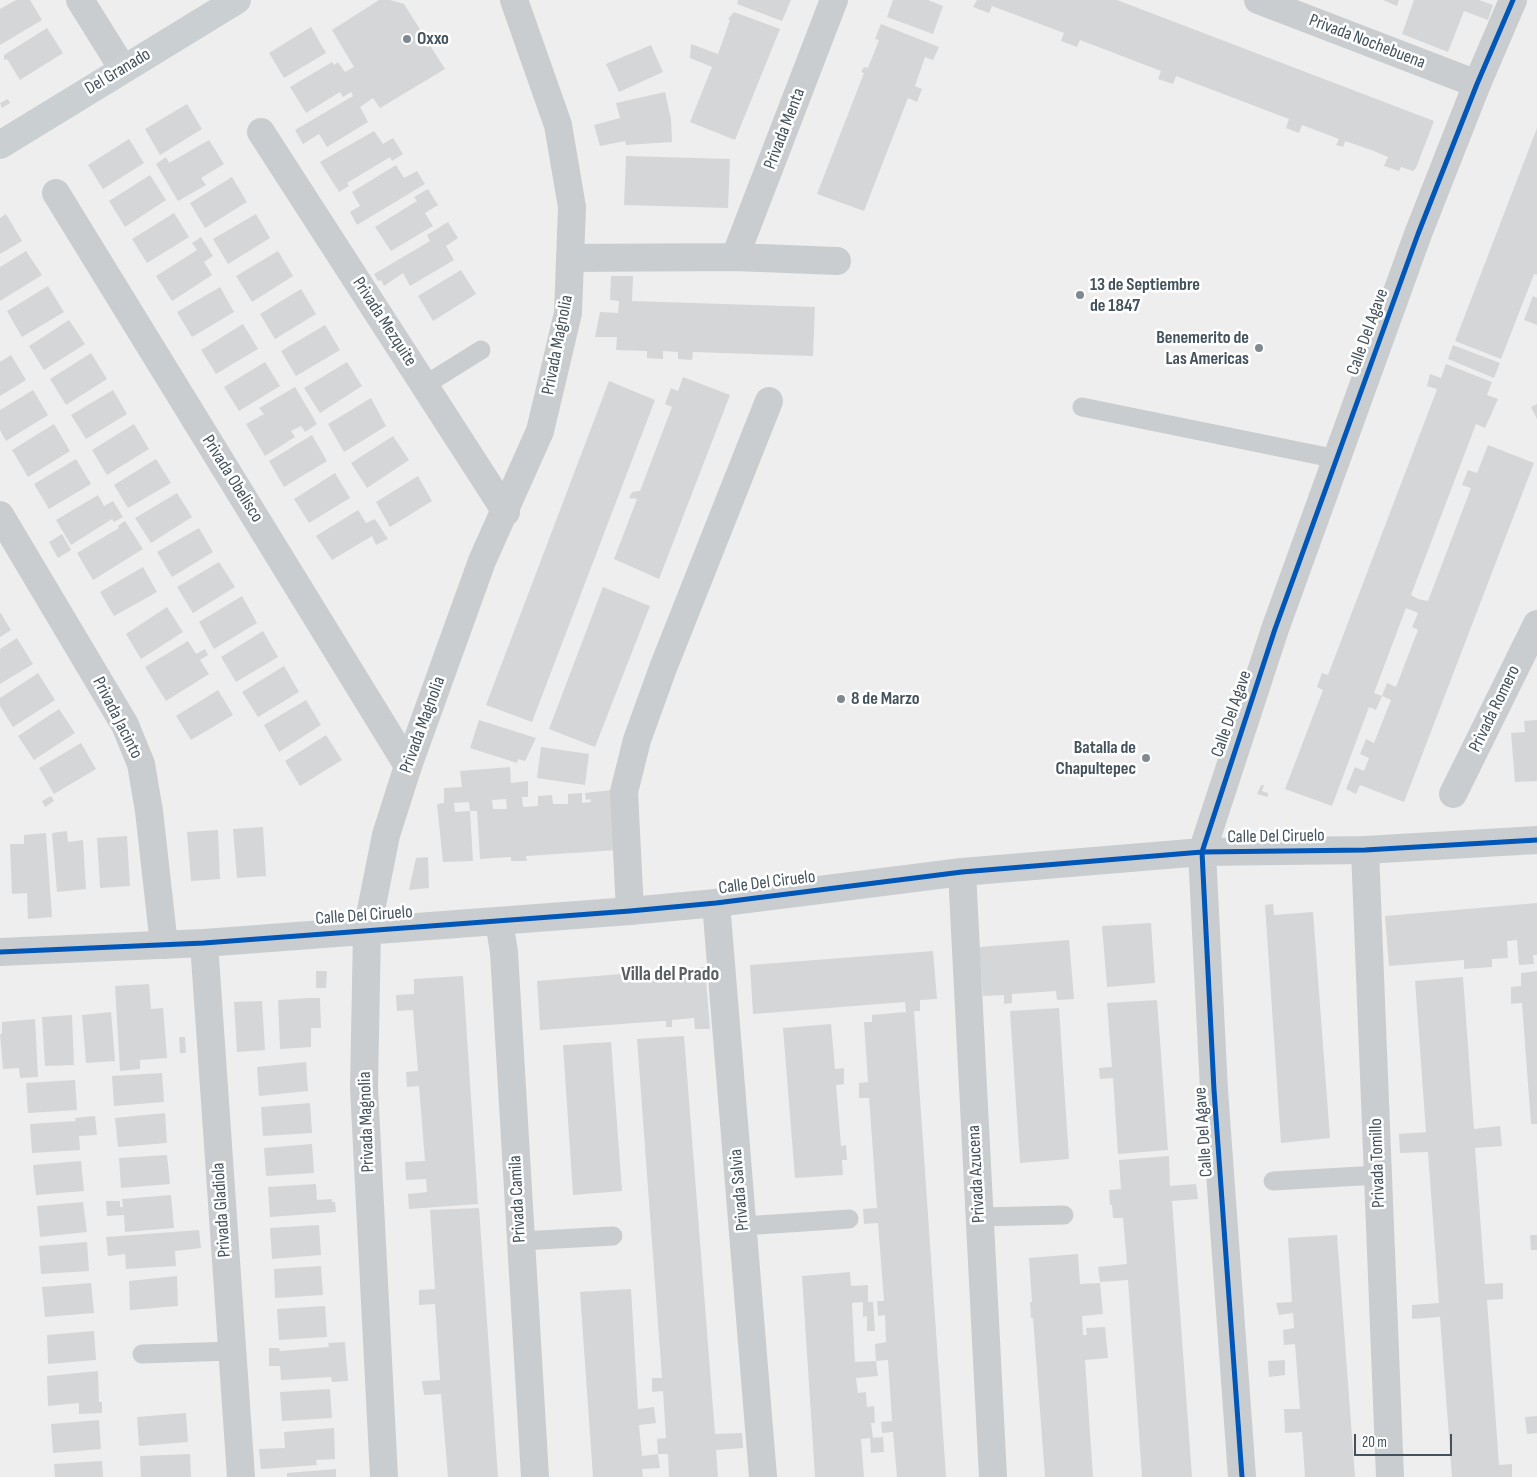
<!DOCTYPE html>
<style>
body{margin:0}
#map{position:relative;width:1537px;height:1477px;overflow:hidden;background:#efeeee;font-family:"Sofia Sans Condensed",sans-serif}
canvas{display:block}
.scale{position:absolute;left:1354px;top:1434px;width:98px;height:22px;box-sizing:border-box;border:2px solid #43525c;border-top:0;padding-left:6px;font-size:15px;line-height:18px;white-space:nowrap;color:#43525c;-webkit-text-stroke:4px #fff;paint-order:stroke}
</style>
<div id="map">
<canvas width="1537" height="1477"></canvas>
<div class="scale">20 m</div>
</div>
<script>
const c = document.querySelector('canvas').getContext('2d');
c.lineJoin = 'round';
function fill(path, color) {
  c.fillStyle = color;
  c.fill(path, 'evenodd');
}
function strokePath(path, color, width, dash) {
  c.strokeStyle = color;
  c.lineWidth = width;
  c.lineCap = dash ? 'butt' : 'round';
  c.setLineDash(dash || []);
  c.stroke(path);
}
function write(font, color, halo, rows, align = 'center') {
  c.font = font + ' "Sofia Sans Condensed",sans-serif';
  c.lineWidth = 5;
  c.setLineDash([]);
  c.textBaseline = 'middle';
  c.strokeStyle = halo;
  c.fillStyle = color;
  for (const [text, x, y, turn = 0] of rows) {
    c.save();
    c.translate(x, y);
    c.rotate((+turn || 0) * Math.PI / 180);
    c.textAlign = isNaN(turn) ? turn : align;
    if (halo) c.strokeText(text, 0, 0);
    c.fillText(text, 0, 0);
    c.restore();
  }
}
fill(new Path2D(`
 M16 0H30L42 20 0 45V9Z
 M379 0H390L404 4 445 69 380 108 373 98 360 107 368 122 327 147 319 134 303 144 295 130 353 96 351 92 343 97 340 92 306 113 290 87 332 62 334 65 338 62 345 72 354 67 332 30Z
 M738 0H791L782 21 737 4Z
 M893 0H928L943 6 933 34 887 17Z
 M977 0H1117L1434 121 1416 168 1413 171 1401 167 1399 171 1384 166 1388 157 1374 151 1345 141 1343 147 1336 145 1339 139 1302 125 1299 133 1286 128 1289 119 1176 76 1173 84 1158 79 1161 71 1080 40 1077 47 1061 41 1064 33 992 6 989 13 973 7Z
 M1383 0H1399L1397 6Z
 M1414 0H1479L1493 5 1488 20 1464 11 1448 52 1402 34Z
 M734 12 780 29 735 140 690 122 712 67 690 58 691 44 718 54 730 20 728 19Z
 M881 24 939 47 933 60 925 57 915 86 922 89 917 102 908 98 864 211 817 194 864 73 861 72 864 67 868 68 874 53 879 40 875 39Z
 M311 27 326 53 284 78 269 53Z
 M47 28 63 53 20 80 7 59 4 60V55Z
 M651 45 663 72 619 92 606 64Z
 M665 92 671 119 672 142 626 145 625 141 600 146 594 125 620 118 616 103Z
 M8 99 10 103 2 108 0 103Z
 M187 104 202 129 160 155 145 129Z
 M1537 128V275L1534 274 1501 359 1455 341Z
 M374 131 383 144 393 138 403 154 392 161 390 157 347 183 349 186 339 192 320 162Z
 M129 139 144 163 103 189 88 165Z
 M209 140 224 164 201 178 206 185 178 201 156 164 166 157 169 163Z
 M626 156 730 159 728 208 624 205Z
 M396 165 404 178 417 171 425 184 357 225 350 212 360 206 352 192Z
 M150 175 166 200 125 227 109 201Z
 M232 177 247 202 205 228 190 203Z
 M428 189 438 205 425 213 433 226 391 251 375 227 417 201 414 197Z
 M174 213 189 237 147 263 132 239Z
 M6 214 22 241 0 254V218Z
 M256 214 270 238 228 264 213 239Z
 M448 222 458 238 446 246 454 260 410 286 403 273 384 286 381 280 378 281 374 274 430 241 427 235Z
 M201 237 213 256 204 262 212 275 172 301 156 276 197 250 192 243Z
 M26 251 42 275 0 301V267Z
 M278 251 293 276 252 302 236 276Z
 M461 270 476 294 433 321 418 296Z
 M611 276H633L632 301 815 307 813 356 693 352 692 360 678 359V352L663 351V359L647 358V351L616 350 617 337H595L600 312 618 313 619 301 610 300Z
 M48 286 64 312 22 337 7 311Z
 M220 287 234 312 192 337 177 312Z
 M301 289 316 314 275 339 260 314Z
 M1533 296 1537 298V325L1524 320Z
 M69 320 85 344 44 370 29 346Z
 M243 324 258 349 216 374 201 350Z
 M325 325 340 350 296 376 281 351Z
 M1453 345 1500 363 1494 378 1448 359Z
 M91 353 107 379 66 405 50 379Z
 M11 355 26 380 0 396V362Z
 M265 362 280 386 239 411 224 387Z
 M347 362 362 386 320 413 304 388Z
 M1446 364 1492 382 1487 395 1498 399 1485 428 1476 424 1411 595 1418 599 1428 601 1471 488 1462 485 1468 470 1477 473 1488 445 1534 463 1404 802 1360 785 1356 794 1346 789 1355 767 1364 771 1369 758 1360 754 1366 739 1374 743 1391 700 1382 696 1387 683 1396 687 1418 630 1412 627 1418 613 1406 608 1374 693 1382 696 1376 710 1369 707 1332 806 1285 789 1323 690 1317 687 1322 673 1328 675 1436 392 1437 389 1427 386 1430 374 1441 378Z
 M683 377 730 395 659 579 614 559 637 499 629 498 632 492 640 491 672 407 665 404 671 388 678 391Z
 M609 381 655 400 532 722 486 705Z
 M295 387 317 424 305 432 301 426 291 431 295 437 265 456 246 424 264 414 259 408Z
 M33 390 48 415 6 441 0 430V410Z
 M113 390 127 414 86 439 71 415Z
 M371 398 386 426 344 452 328 424Z
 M1537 404V419L1531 407Z
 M54 424 70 451 28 477 12 450Z
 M134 424 149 449 107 475 92 450Z
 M312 435 327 461 284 487 269 461Z
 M393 436 409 460 367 488 351 463Z
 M76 459 91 484 49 509 34 484Z
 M156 459 171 483 128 508 114 485Z
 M335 473 350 498 309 523 294 499Z
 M418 476 432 501 390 527 376 502Z
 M177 493 192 517 151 543 135 518Z
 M98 495 104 506 113 501 123 517 114 522 112 519 71 545 56 520Z
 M358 510 366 523 375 519 388 539 376 545 372 536 332 560 316 536Z
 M125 521 143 549 93 580 77 553 119 528 118 526Z
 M199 528 213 552 172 577 157 552Z
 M62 534 71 550 58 558 49 542Z
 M219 562 235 587 193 613 177 587Z
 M143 567 157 592 114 616 100 592Z
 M603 587 650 606 595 747 549 729Z
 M242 596 257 623 214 649 199 622Z
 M167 607 183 632 141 659 126 634Z
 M0 612 11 630 0 637Z
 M263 631 278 657 236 682 221 657Z
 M17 638 33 664 0 684V649Z
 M188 641 196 654 205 649 208 655 200 660 209 674 166 701 145 667Z
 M284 666 299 692 258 717 242 692Z
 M38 673 55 700 13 727 0 706V698Z
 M218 690 233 715 191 740 176 716Z
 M306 700 321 725 279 752 264 725Z
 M59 709 75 733 34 760 18 736Z
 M479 720 536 738 525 761 518 759 517 763 470 748Z
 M1537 720V781L1515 782 1511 733 1525 732 1524 721Z
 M326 735 342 760 300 786 285 761Z
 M81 743 96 769 54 794 39 768Z
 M541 747 589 754 585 785 537 778Z
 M510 767 511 783 528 781V797H522L523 807 538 806V796L552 795 553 804H568V794L582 793V803L591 802 590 799 586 800 585 793 612 790 618 850 526 856 527 861H511V857L480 859 477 811H470L473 861 443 862 437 804 444 803V788L462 787 460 771ZM506 799 507 809H493L492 800ZM469 802 470 811 455 812 454 803Z
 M1261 785H1264L1262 791 1268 793V797L1257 794Z
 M51 796 54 801 45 807 42 801Z
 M263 827 266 876 237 878 233 829Z
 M218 830 220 879 191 881 187 832Z
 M67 831 68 842 83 840 86 889 57 892 52 833Z
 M46 833 52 917 28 919 27 893 12 894 10 844H24V835Z
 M127 836 130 886 100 888 97 838Z
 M428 857 429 888 409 890 416 858Z
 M1537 903V955H1533L1534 964 1519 965 1517 940 1507 941 1508 958 1492 959V967L1464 969V960L1389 966 1385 916Z
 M1273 904 1274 915 1313 912 1330 1138 1281 1143 1265 905Z
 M1151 923 1155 983 1107 987 1102 926Z
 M1069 940 1074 999 1057 1000 1056 991 1012 994V1003L1004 1004V995L983 996 979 947Z
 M933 951 937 999 920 1000V1011H914L946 1477H897L893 1432 882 1433 881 1422 892 1421 888 1360 876 1361 875 1344 886 1342 885 1315 878 1316 877 1301H884L878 1223 864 1224 863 1209 877 1208 869 1098H859V1083L868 1082 864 1022H872V1015L906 1012 905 1002 753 1014 750 965Z
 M705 967 710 1029H695L694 1018 672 1020V1027H666V1021H663L540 1030 537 981Z
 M316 971H327L326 988H316Z
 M1537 971V1124H1531L1522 1003 1511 1004V987L1521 986V973Z
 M463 976 478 1204 409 1209 408 1194 427 1192 426 1179 406 1180 405 1162 425 1161 419 1086 407 1087 406 1072 418 1071 413 1010 397 1011 396 995 414 994V979Z
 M1463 977 1474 1129 1500 1126 1502 1146 1475 1148 1485 1284 1503 1283V1299L1487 1300 1499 1465 1512 1464V1477H1452L1440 1317 1412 1319V1305L1439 1303 1428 1152 1400 1153 1399 1134 1426 1132 1415 981Z
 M149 984 151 1009 163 1008 167 1058 140 1060V1069L120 1071 115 986Z
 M309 998H320L321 1028H311V1047L280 1049 278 1000Z
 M1157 1000 1168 1150 1118 1154 1113 1078 1100 1079 1099 1068 1112 1067 1107 1003Z
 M262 1001 265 1050 237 1052 234 1002Z
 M1059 1008 1069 1159 1020 1163 1010 1011Z
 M111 1012 115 1061 86 1063 82 1015Z
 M72 1015 74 1065 45 1066 42 1017Z
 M35 1019 38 1077 20 1078 19 1068 3 1069 0 1034H2V1022Z
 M831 1024 835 1069 844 1068V1084L836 1085 841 1146 846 1145 847 1160H842L843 1175 795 1178 783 1028Z
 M684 1036 715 1434 742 1433 743 1448 716 1450 718 1477H669L668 1454H658L657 1439 666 1438 663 1391 652 1392V1378H662L637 1039Z
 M179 1037H185L186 1053H180Z
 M611 1042 622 1191 573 1195 563 1045Z
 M306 1062 308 1091 259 1096 257 1067Z
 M162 1073 164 1102 114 1106 112 1076Z
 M75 1080 77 1110 28 1113 26 1083Z
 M310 1103 312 1133 263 1136 261 1107Z
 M165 1113 167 1143 118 1147 115 1118Z
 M95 1116 97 1135 79 1136 80 1150 32 1153 30 1124 76 1121 75 1118Z
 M312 1144 314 1173 266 1176 264 1148Z
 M167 1155 170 1184 121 1188 119 1158Z
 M1169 1156 1170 1186 1196 1184 1198 1199 1172 1201 1192 1477H1142L1128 1280 1100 1282 1098 1267 1127 1264 1123 1218H1113L1112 1205H1110L1109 1190 1121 1189 1119 1160Z
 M81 1161 84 1191 36 1195 33 1165Z
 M316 1184 317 1200 332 1199V1202H335L336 1212 270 1217 268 1187Z
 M171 1195 174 1228 125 1232 124 1215 107 1216 106 1201H120V1207H123L122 1199Z
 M83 1202 87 1232 40 1237 37 1206Z
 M479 1208 498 1477H448L441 1394 424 1395 422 1381 440 1380 435 1304 419 1305V1290L435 1289 430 1210Z
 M319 1225 321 1255 272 1259 270 1228Z
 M199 1230 201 1248 175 1251 176 1266 126 1269 125 1254 108 1256 106 1237Z
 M1337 1235 1355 1477H1305L1302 1432 1285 1433 1284 1409H1300L1295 1344 1284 1345 1283 1330 1294 1328 1293 1313 1279 1315 1276 1303 1292 1302 1288 1238Z
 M1530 1235H1537V1250H1531Z
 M87 1242 89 1271 41 1274 39 1246Z
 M1078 1254 1080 1284 1100 1283 1103 1314 1082 1316 1083 1335H1087L1086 1328 1105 1327 1108 1358 1085 1360 1093 1477H1045L1033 1318H1031L1030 1302H1032L1029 1258Z
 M321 1266 323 1295 275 1298 274 1269Z
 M850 1272 851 1286 868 1285V1302H873L875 1331H867V1316L863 1317V1302L852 1303 855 1362 876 1361 878 1376 856 1378 858 1393 866 1392 867 1407 874 1406 875 1423H871L873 1438 883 1437 884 1452 871 1453 870 1438 861 1439 864 1477H815L802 1276Z
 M177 1276 178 1306 130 1310 129 1281Z
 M91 1283 94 1313 45 1317 42 1287Z
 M631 1289 638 1409 654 1407 656 1423 639 1425 642 1456 658 1454 660 1468 642 1469 643 1477H593L580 1292Z
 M325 1306 327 1337 279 1340 277 1309Z
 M94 1331 96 1360 48 1364 47 1335Z
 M345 1342 348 1381 332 1382 331 1377 281 1380 280 1366H269V1348H279L280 1351 329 1347 328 1343Z
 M1285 1360V1375L1269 1377 1268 1361Z
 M98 1371 99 1402H102V1413L79 1414V1403L48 1406 47 1376Z
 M330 1389 332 1418 282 1421 280 1392Z
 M186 1413 188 1442 139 1446 137 1417Z
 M1537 1416V1433L1527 1434 1525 1417Z
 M99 1420 101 1449 53 1453 51 1424Z
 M334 1428 335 1459 316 1460 317 1465 261 1469 259 1449 285 1448 284 1432Z
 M190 1454 191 1477H141L140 1456Z
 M102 1461 103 1477H55L54 1464Z
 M336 1469V1477H287V1473Z`), '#d5d6d8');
strokePath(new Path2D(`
 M425 385 481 350
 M1082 407 1337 459
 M1273 1181 1378 1175
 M979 1217 1064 1215
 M743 1226 849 1219
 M521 1241 613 1236
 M142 1354 232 1351`), '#cacdcf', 19);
strokePath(new Path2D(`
 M80 0 123 69
 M1258 0 1477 84
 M261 132 506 512
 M56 193 408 766
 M735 257 834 0
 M572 258 735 257 837 261
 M0 515 125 725 141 764 149 811 164 945
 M1453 794 1537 624
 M1365 850 1390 1477
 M962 872 993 1477
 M716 903 763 1477
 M630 911 624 792 637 740 663 668 769 401
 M499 921 504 952 535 1477
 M204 943 241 1477`), '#cacdcf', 28);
strokePath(new Path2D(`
 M0 952 204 943 630 911 716 903 962 872 1202 852 1365 850 1537 840
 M384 1477 364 1088 367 930 386 835 408 766 482 561 540 431 568 313 572 207 558 125 514 0
 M1242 1477 1214 1090 1202 852 1275 629 1418 234 1477 84 1513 0`), '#cacdcf', 28);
strokePath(new Path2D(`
 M0 145 237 0`), '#cacfd1', 28);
strokePath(new Path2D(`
 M0 952 204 943 630 911 716 903 962 872 1202 852 1365 850 1537 840
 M1242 1477 1214 1090 1202 852 1275 629 1418 234 1477 84 1513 0`), '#0057b8', 5);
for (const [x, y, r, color] of [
 [407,39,5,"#7f898f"],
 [1080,295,5,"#7f898f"],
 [1259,348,5,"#7f898f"],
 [841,699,5,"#7f898f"],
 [1146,758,5,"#7f898f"]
]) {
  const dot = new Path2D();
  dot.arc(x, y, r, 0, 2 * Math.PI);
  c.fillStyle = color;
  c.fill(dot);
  strokePath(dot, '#fff', 2);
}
write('bold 18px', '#43525c', '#fff', [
 ["Oxxo",417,39],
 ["13 de Septiembre",1090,285],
 ["de 1847",1090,306],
 ["Benemerito de",1249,338,"right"],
 ["Las Americas",1249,359,"right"],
 ["8 de Marzo",851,699],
 ["Batalla de",1136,748,"right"],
 ["Chapultepec",1136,769,"right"]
], 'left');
write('18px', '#43525c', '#fff', [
 ["Privada Nochebuena",1367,42,21],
 ["Del Granado",118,72,-31],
 ["Privada Menta",785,129,-69],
 ["Privada Mezquite",384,322,57],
 ["Calle Del Agave",1368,332,-70],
 ["Privada Magnolia",558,345,-79],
 ["Privada Obelisco",232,479,58],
 ["Privada Romero",1495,709,-64],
 ["Calle Del Agave",1232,714,-71],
 ["Privada Jacinto",117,718,63],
 ["Privada Magnolia",423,725,-70],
 ["Calle Del Ciruelo",1276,837,-1],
 ["Calle Del Ciruelo",767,883,-7],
 ["Calle Del Ciruelo",364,916,-4],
 ["Privada Magnolia",367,1122,-92],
 ["Calle Del Agave",1204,1132,-94],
 ["Privada Tomillo",1378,1163,-92],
 ["Privada Azucena",977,1174,-93],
 ["Privada Salvia",740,1190,-95],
 ["Privada Camila",518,1199,-93],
 ["Privada Gladiola",222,1210,-94]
]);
write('bold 20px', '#595e63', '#fff', [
 ["Villa del Prado",670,975]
]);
</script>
